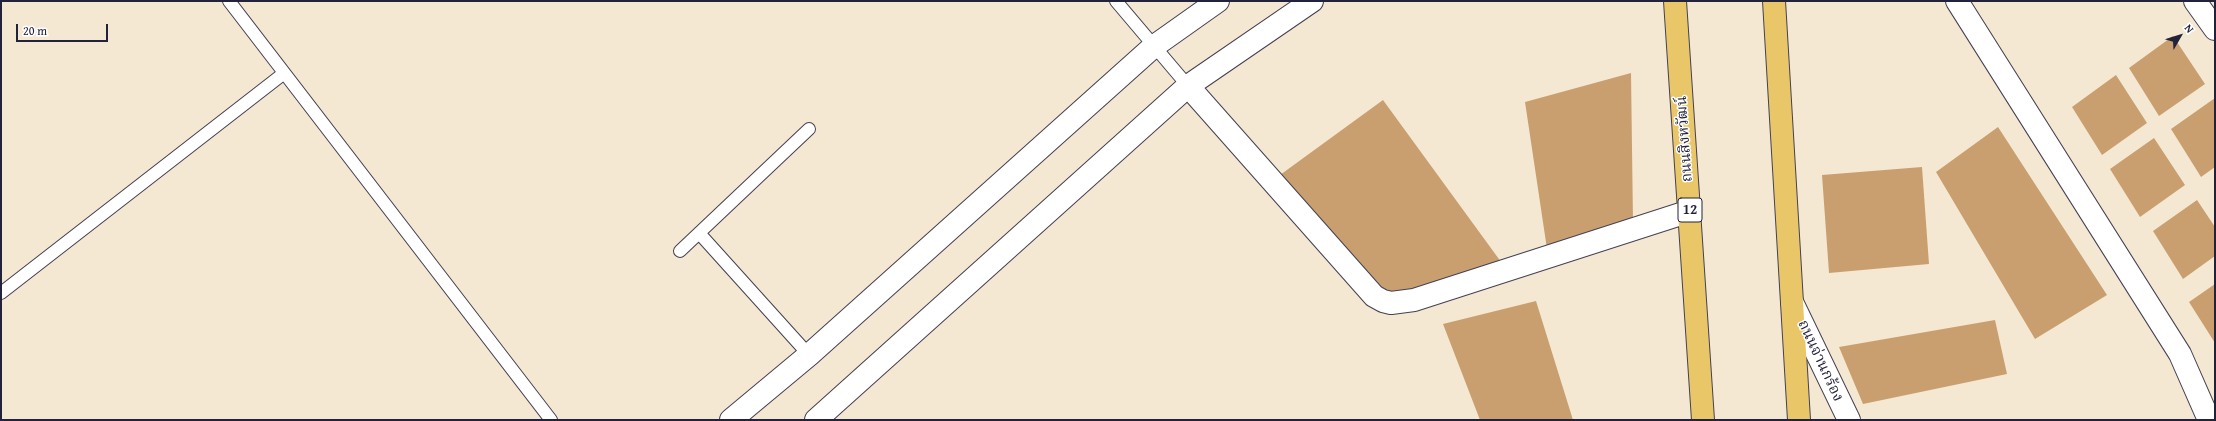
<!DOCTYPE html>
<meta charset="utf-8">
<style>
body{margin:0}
#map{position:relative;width:2216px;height:421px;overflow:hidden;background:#f5e8d2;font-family:"Gentium Book Plus",serif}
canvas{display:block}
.frame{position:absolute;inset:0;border:2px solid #22223b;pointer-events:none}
.north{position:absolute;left:2160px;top:16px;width:40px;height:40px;-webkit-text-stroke:3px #fff;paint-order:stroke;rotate:51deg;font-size:11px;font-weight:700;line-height:16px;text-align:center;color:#22223b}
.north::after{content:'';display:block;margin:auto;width:14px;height:18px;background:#22223b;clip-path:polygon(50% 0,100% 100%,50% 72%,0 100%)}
.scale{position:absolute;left:16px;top:24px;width:92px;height:18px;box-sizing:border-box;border:2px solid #22223b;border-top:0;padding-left:5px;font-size:12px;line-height:14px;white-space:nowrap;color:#22223b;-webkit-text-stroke:3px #fff;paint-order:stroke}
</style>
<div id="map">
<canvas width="2216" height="421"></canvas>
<div class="frame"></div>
<div class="north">N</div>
<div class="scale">20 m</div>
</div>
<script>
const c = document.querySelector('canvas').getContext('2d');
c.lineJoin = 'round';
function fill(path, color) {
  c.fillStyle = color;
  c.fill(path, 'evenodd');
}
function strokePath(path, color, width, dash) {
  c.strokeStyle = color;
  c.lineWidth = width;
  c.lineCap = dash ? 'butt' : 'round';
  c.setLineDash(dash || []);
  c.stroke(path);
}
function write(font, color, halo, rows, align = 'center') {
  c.font = font + ' "Gentium Book Plus","Noto Serif Thai",serif';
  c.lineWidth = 3;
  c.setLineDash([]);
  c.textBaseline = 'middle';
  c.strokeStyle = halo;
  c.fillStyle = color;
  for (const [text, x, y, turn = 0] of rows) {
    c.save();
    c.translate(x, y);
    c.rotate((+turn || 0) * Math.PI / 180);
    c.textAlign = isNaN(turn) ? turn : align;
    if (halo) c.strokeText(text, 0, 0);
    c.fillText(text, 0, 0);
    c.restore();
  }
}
fill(new Path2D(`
 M2173 36 2205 84 2159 116 2129 68Z
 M1631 73 1633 222 1547 249 1525 102Z
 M2116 75 2147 123 2102 155 2072 107Z
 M2215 98V167L2201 177 2171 129Z
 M1383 100 1504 266 1386 296 1280 175Z
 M1998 127 2107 295 2035 339 1936 172Z
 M2154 138 2185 185 2140 217 2110 169Z
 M1922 167 1929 264 1829 273 1822 175Z
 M2197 200 2215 227V256L2183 279 2153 231Z
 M2215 284V343L2189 302Z
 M1536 301 1573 420H1480L1443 324Z
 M1995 320 2007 374 1863 404 1839 347Z`), '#c99f70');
const service = new Path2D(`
 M229 1 551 420
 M1116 1 1188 86
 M699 233 809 355
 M680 251 809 129
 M1 293 283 74`);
const minor = new Path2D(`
 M1957 1 2180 354 2209 420
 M2195 1 2215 29
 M1188 86 1374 296 1383 301 1391 303 1414 300 1690 211`);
const tertiary = new Path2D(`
 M1792 302 1849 420
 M731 420 809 355 1153 47 1218 1
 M816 420 1188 86 1312 1`);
const primary = new Path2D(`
 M1675 1 1703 420
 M1774 1 1799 420`);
strokePath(service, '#424052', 14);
strokePath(minor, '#424052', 24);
strokePath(tertiary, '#424052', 24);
strokePath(primary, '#424052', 24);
strokePath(service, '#fff', 12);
strokePath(minor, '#fff', 22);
strokePath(tertiary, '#fff', 22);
strokePath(primary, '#e9c769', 22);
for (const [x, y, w] of [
 [1690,210,24]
]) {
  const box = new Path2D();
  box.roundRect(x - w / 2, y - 12, w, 24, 3);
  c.fillStyle = '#fff';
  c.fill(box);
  strokePath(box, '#22223b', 1);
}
write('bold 14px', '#22223b', null, [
 ["12",1690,210]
]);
write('15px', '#22223b', '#fff', [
 ["ถนนสิงหวัฒน์",1685,139,-94],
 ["ถนนจ่านกร้อง",1820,361,65]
]);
</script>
